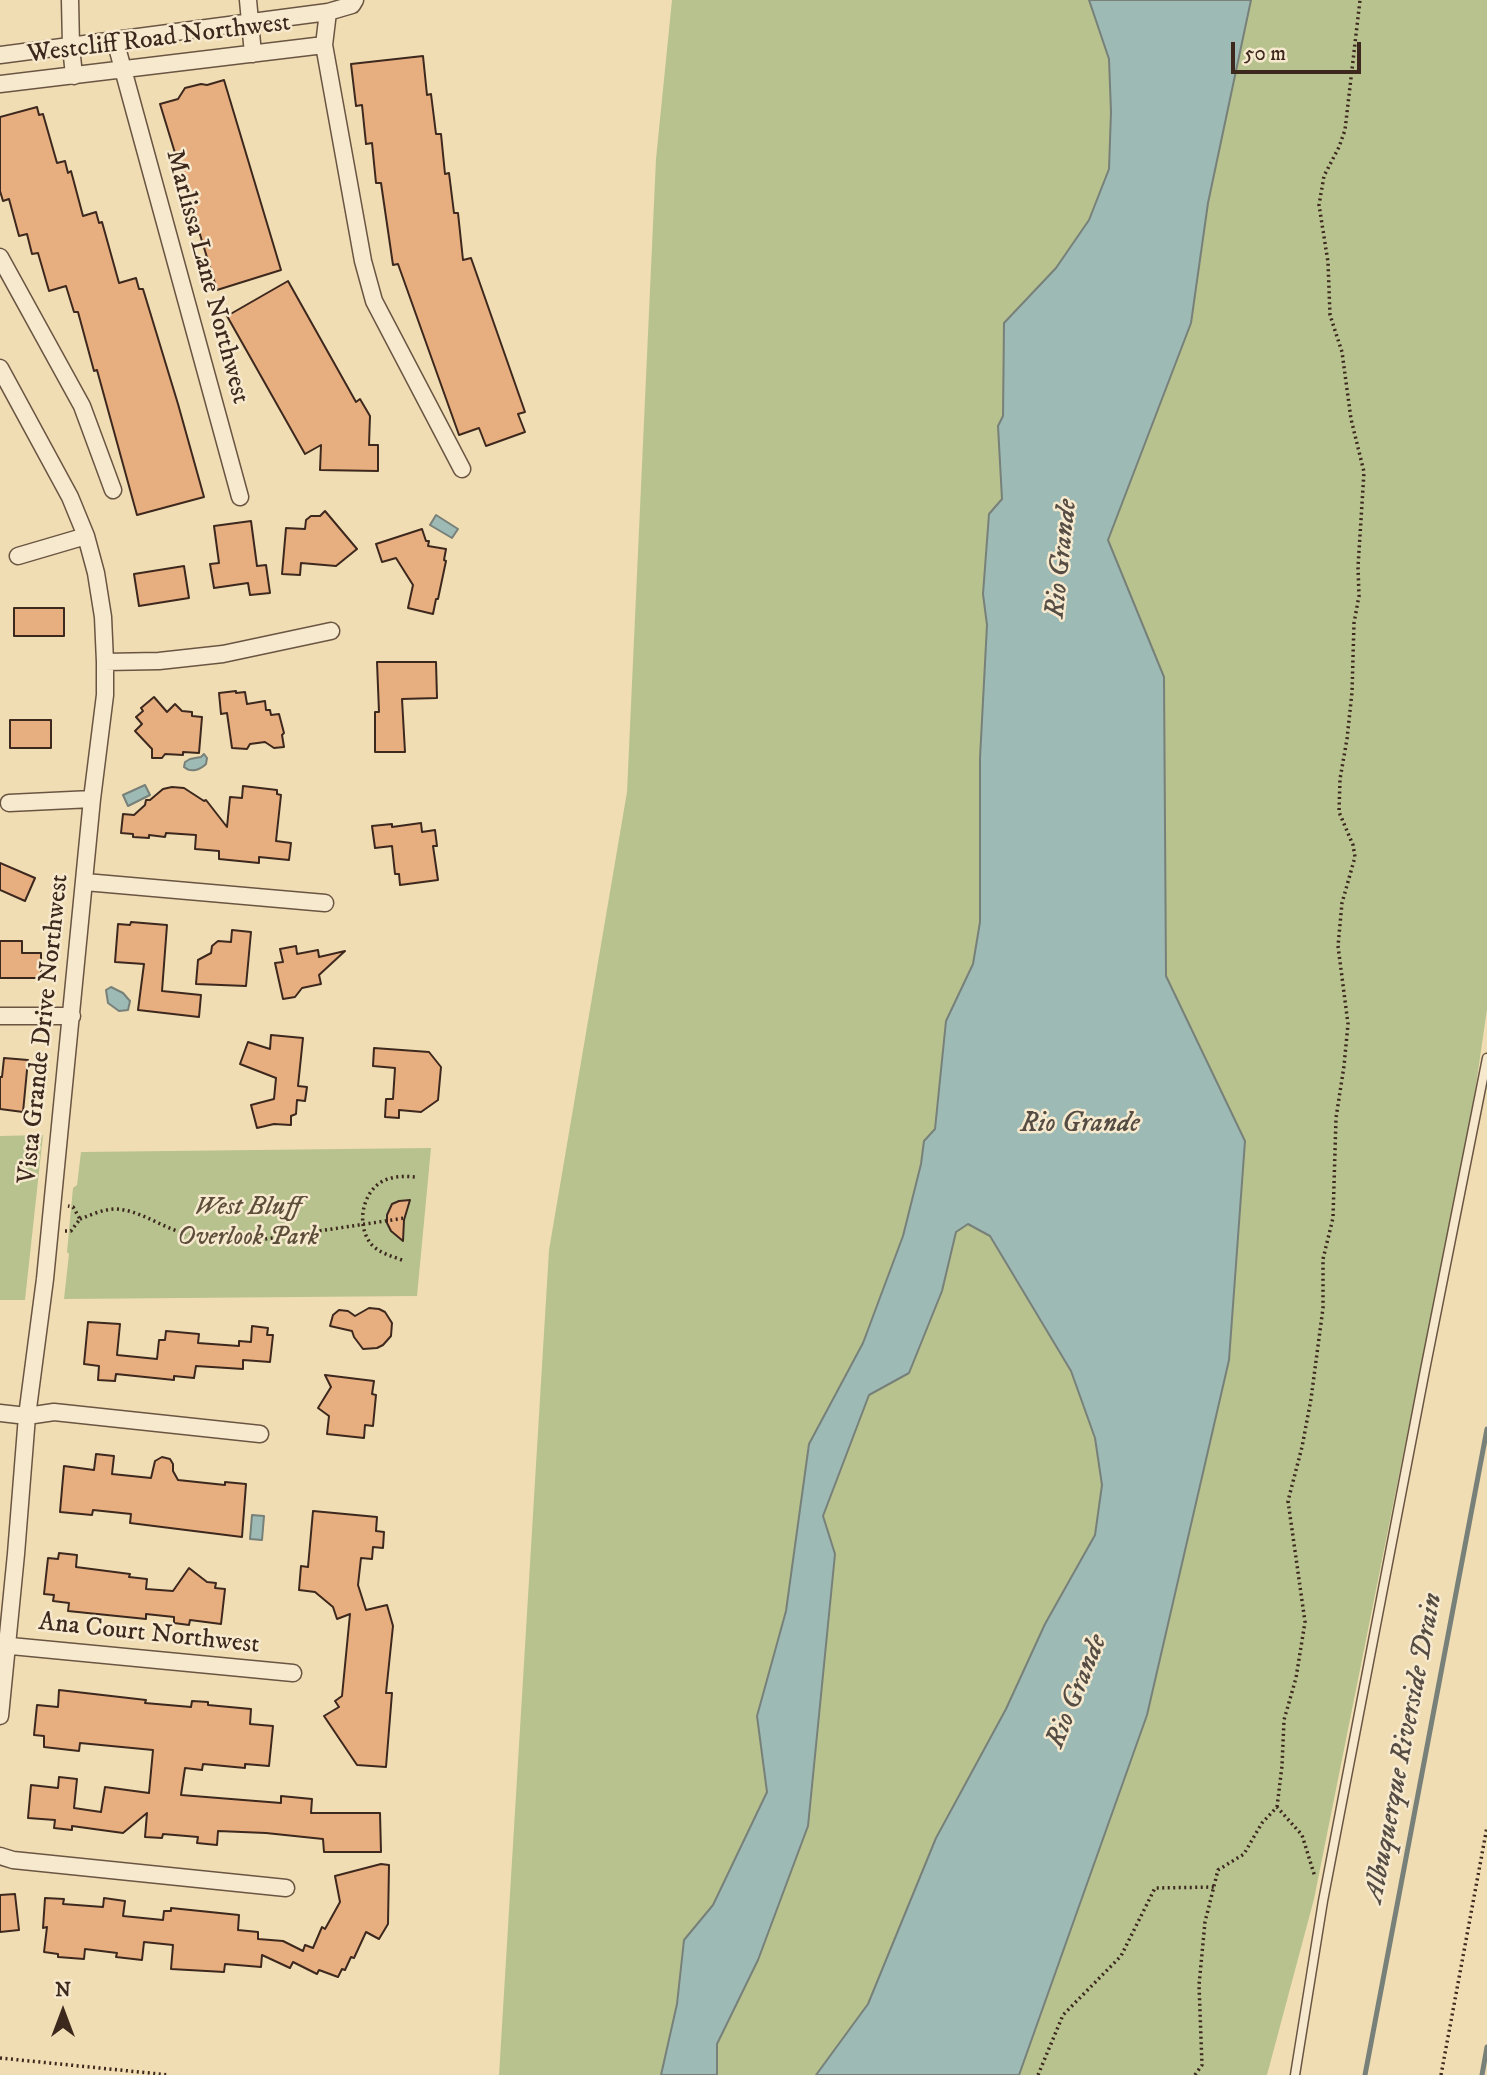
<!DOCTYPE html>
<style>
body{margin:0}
#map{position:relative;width:1487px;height:2075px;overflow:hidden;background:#f1ddb3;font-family:"IM FELL DW Pica",serif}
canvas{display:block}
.north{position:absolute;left:28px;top:1977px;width:70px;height:70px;-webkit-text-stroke:5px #f6e9ce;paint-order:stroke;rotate:0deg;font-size:19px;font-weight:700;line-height:28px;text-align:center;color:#3d281e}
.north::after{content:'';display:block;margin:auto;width:24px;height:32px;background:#3d281e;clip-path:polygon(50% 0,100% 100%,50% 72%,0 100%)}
.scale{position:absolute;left:1231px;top:42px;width:130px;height:32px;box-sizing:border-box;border:4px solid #3d281e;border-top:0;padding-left:9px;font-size:21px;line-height:24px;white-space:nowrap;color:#3d281e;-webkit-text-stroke:5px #f6e9ce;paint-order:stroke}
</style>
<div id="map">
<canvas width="1487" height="2075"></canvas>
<div class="north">N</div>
<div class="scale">50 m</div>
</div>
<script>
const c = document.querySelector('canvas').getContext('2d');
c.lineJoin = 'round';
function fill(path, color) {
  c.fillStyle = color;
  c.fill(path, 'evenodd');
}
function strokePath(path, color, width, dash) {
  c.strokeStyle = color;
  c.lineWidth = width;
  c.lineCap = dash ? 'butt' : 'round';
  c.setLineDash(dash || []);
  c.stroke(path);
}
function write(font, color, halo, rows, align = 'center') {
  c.font = font + ' "IM FELL DW Pica",serif';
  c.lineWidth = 5;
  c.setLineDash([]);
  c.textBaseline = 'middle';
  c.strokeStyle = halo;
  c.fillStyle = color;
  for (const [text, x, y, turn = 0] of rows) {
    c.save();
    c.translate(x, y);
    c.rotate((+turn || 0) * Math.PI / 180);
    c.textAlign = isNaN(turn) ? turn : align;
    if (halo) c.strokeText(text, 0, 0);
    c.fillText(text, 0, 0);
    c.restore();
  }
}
fill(new Path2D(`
 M672 0H1089L1109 59 1111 112 1109 169 1089 220 1056 268 1004 324 1003 416 998 426 1002 499 989 515 983 594 987 625 980 758V922L973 964 946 1021 935 1129 924 1141 921 1164 903 1236 863 1343 809 1445 786 1611 757 1716 767 1792 713 1905 685 1940 677 2004 661 2075H499L549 1250 627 792 656 159Z
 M1251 0H1487V1009L1473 1106 1314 1899 1267 2075H1019L1147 1715 1229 1360 1245 1141 1166 976 1164 677 1108 540 1191 323 1208 203Z
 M43 1135 25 1300H0V1136Z
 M431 1148 417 1296 64 1299 69 1254 67 1252 73 1188 77 1185 81 1152Z
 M968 1223 990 1236 1071 1371 1095 1438 1102 1485 1095 1535 1045 1624 1006 1709 936 1838 868 2004 816 2075H717V2044L758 1960 827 1618 835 1554 823 1516 869 1395 909 1372 942 1291 956 1232Z`), '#b7c28f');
const water = new Path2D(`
 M1089 0H1251L1208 203 1191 323 1108 540 1164 677 1166 976 1245 1141 1229 1360 1147 1715 1019 2075H816L868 2004 936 1838 1006 1709 1045 1624 1095 1535 1102 1485 1095 1438 1071 1371 990 1236 968 1224 956 1232 942 1291 909 1373 869 1395 823 1516 835 1554 808 1826 758 1960 717 2044V2075H661L677 2004 684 1940 713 1905 767 1792 757 1716 786 1611 809 1444 863 1343 903 1236 921 1164 924 1141 935 1129 946 1021 973 964 980 922V758L987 625 983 594 989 514 1002 499 998 426 1003 416 1004 323 1056 268 1089 220 1109 169 1111 112 1109 59Z
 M436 515 458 529 452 538 430 525Z
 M204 754 207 758 206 764C200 770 191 773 184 767L185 762 190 759 201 757Z
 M145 785 150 795 128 806 123 795Z
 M111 987 123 993 130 1001 128 1010 119 1011 108 1003 106 990Z
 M252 1515 264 1516 262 1540 250 1539Z`);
fill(water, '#9ebab5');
strokePath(water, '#778079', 2);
strokePath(new Path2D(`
 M1365 2075 1487 1429
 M1482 2075 1487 2047`), '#778079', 5);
const building = new Path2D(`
 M423 56 427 95 431 94 436 134H441L445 174 449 173 454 213H458L463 260 471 258 525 412 518 414 525 432 486 446 479 428 459 435 398 264 393 265 381 183H376L372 143 366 144 362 105 356 106 351 64Z
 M224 80 281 270 217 290 160 104 178 99 185 88 201 84 207 85Z
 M37 107 39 115 43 114 57 163 65 161 68 173 71 171 83 216 96 212 99 223 102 222 119 283 136 278 139 289H143L178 404 204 497 137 515 97 370 94 371 78 312H74L66 286 49 291 38 253 32 254 27 234 19 236 9 199 3 201 0 191V117Z
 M288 281 356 402 360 399 370 416 369 445H378V471L320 470 321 445 305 454 227 316Z
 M325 511 357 549 336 566 301 563 300 575 282 574 286 528 305 529 306 520 311 516H320Z
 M251 521 257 566 266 565 270 593 250 595 248 583 214 588 210 564 219 563 214 526Z
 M422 529 426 541H429L428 546 446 549 444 560 446 561 438 599H436L433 614 408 608 413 585 396 558 382 562 376 544Z
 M184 566 189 598 139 606 134 574Z
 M14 608H64V636H14Z
 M377 662H436L437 698 402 699 405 752H375V712H379Z
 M236 691V693L245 692 247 704 265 701 266 710H270L271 715 279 714 284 733 282 735 284 747 274 748 265 742 250 744 247 749 232 748 227 713 221 714 219 693Z
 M154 697 167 712 175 704 182 711 192 712V716L202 717 199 753 183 752V755L165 754 162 758H152V749L135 731 142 724 136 717 143 711 141 708Z
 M10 720H51V748H10Z
 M243 786 277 790V794L281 795 276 841 291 843 289 860 259 857V863L219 859V851L195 849 196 835 166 833 165 837 149 835V838L133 837V834L121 833 123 814 134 815 145 805 146 800H150L163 789 172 787 184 788 204 801 206 800 227 827 230 797 242 798Z
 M421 823 422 832 435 830 437 846H433L438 880 400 885 399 874H395L392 846 375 848 372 826 392 824V827Z
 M0 863 35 878 25 901 0 890Z
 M131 922 167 925 162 991 201 995 199 1017 138 1010 144 964 115 962 118 924 130 925Z
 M232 930 251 932 246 986 196 984 198 960 211 953 212 946 218 941 231 942Z
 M0 941H22V953H41V978H0Z
 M296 946 297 954 318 950 319 957 345 951 319 975 321 984 302 988 295 997 283 999 275 963 283 962 280 949Z
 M271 1035 303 1038 298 1086 307 1087 305 1101 297 1100 296 1114 291 1116V1125L274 1124 257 1128 251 1105 274 1099 276 1078 240 1064 248 1042 270 1049Z
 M374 1048 429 1052 441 1067 438 1100 421 1112 399 1110V1118L385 1117 386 1099H393L395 1068 373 1066Z
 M4 1058 28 1060 23 1112 0 1109V1077H2Z
 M410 1200 404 1220 403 1241 391 1231 387 1223V1215L392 1204 399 1201Z
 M369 1308 379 1309 385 1312 392 1323 391 1336 383 1345 377 1348 363 1349 354 1337 352 1331 330 1326 333 1315 339 1310 348 1311 355 1316Z
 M88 1322 120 1324 117 1355 157 1359 159 1340H165L166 1331 199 1334 198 1343 239 1346V1341L251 1342 252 1326 268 1328 267 1335H273L270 1362 243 1360V1369L196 1366 194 1378 174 1376V1380L116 1374 115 1381 98 1380 99 1366 84 1364Z
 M325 1375 374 1381 372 1394 376 1395 373 1426 365 1425 364 1438 327 1434 329 1416 318 1408 331 1387Z
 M96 1454 114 1456 112 1474 151 1478 155 1461 162 1457 170 1459 173 1464V1471L178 1480 225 1485V1482L246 1484 242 1537 130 1523 131 1514 93 1510 92 1515 60 1512 64 1466 94 1470Z
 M313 1511 377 1517 376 1531 384 1532 383 1548 373 1547 372 1559 361 1558 358 1585 366 1610 387 1605 393 1626 386 1693H392L386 1767 357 1765 324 1716 339 1707 335 1701 342 1696 350 1614 337 1619 333 1607 315 1592 299 1590 301 1566 308 1567Z
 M59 1553 77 1555 76 1567 130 1574 129 1577 147 1579 146 1589 173 1591 189 1568 207 1582 216 1583 215 1588 225 1589 221 1624 190 1620 189 1625 174 1623V1617L146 1614V1619L68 1611 69 1603 53 1601 54 1595 44 1594 48 1558 58 1559Z
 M59 1690 146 1700 145 1703 191 1707 192 1701 208 1702V1705L251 1709 250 1724 273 1726 269 1766 245 1764V1768L203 1764 202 1770 185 1768 181 1795 281 1803V1796L312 1799 311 1813H380L381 1852H324L323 1839 266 1833 218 1831 217 1845 197 1843 198 1837 163 1834 162 1838 145 1837 147 1813 123 1833 72 1826V1830L54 1828 55 1820 28 1818 31 1785 58 1788 59 1777 77 1779 74 1808 101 1812 105 1787 149 1793 153 1750 80 1743 79 1751 44 1747V1736L34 1735 37 1705 58 1707Z
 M381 1864 389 1865 388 1924 379 1939 366 1932 354 1958 351 1957 345 1970 342 1969 338 1977 319 1970 317 1974 293 1962 290 1968 262 1955 261 1967 225 1964 224 1972 171 1969 173 1945 144 1942 142 1960 116 1957 117 1953 85 1949 84 1959 58 1957V1954L44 1952 47 1927 43 1928 45 1898 64 1899 63 1904 103 1907 104 1898 125 1901 123 1916 163 1920 164 1911H171V1908L239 1915 238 1930 258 1932V1939L283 1941 303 1951 305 1945 313 1948 322 1927 325 1929 340 1902 335 1876Z
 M15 1894 19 1930 0 1932V1895Z`);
fill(building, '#e7ae80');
strokePath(building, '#3d281e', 2);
const lane = new Path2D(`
 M1295 2075 1323 1901 1425 1370 1487 1058`);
const street = new Path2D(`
 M70 0 71 46 74 76
 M248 0 253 54
 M355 0 352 5 328 12 324 45 363 261 374 301 462 469
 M115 40 240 497
 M0 55 328 12
 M0 84 324 45
 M0 257 82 406 113 490
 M0 368 70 497 86 536 96 573 103 617 105 662V695L92 799 45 1279 27 1416 16 1554 0 1716
 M18 556 86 536
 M105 662 159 661 223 654 331 631
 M9 803 92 799
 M85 882 325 903
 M0 1016H72
 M0 1413 27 1416 54 1412 260 1434
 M0 1645 293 1673
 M0 1856 13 1860 286 1888`);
strokePath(lane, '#6a5543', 11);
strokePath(street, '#6a5543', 19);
strokePath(new Path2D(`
 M80 1219C91 1215 103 1209 116 1209 136 1210 154 1222 172 1229 196 1239 220 1243 246 1242L405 1218
 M65 1231H71L80 1219 73 1207 68 1206
 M402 1260C391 1256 380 1253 372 1245 356 1227 361 1193 383 1181 393 1176 405 1176 415 1177
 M1277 1807 1282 1766 1284 1720 1296 1678 1305 1622 1288 1501 1302 1447 1311 1399 1323 1308V1259L1333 1218 1336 1118 1344 1066 1348 1024 1338 946 1342 903 1355 857 1353 845 1339 812 1340 779 1347 739 1352 692 1354 623 1359 596 1358 567 1364 472 1351 419 1342 352 1330 315 1328 262 1319 205 1324 176 1339 147 1345 130 1360 0
 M0 2058 169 2075
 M1038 2075 1063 2015 1121 1956 1155 1888 1214 1887
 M1195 2075 1202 2065 1199 1985 1205 1922 1218 1870 1244 1854 1262 1823 1277 1807 1302 1835 1315 1877
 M1441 2075 1487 1827`), '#3d281e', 3.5, [2, 3.5]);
strokePath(lane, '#f6e9ce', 8);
strokePath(street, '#f6e9ce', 16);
write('26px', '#3d281e', '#f6e9ce', [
 ["Westcliff Road Northwest",159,40,-7],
 ["Marlissa Lane Northwest",206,277,75],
 ["Vista Grande Drive Northwest",45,1029,-84],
 ["Ana Court Northwest",149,1635,6]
]);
write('italic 26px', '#5c4e3a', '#f6e9ce', [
 ["West Bluff",248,1209],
 ["Overlook Park",248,1239]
]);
write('italic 28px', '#554c44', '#f6e9ce', [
 ["Rio Grande",1063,559,-84],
 ["Rio Grande",1080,1125],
 ["Rio Grande",1078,1692,-68],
 ["Albuquerque Riverside Drain",1405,1748,-79]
]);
</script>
